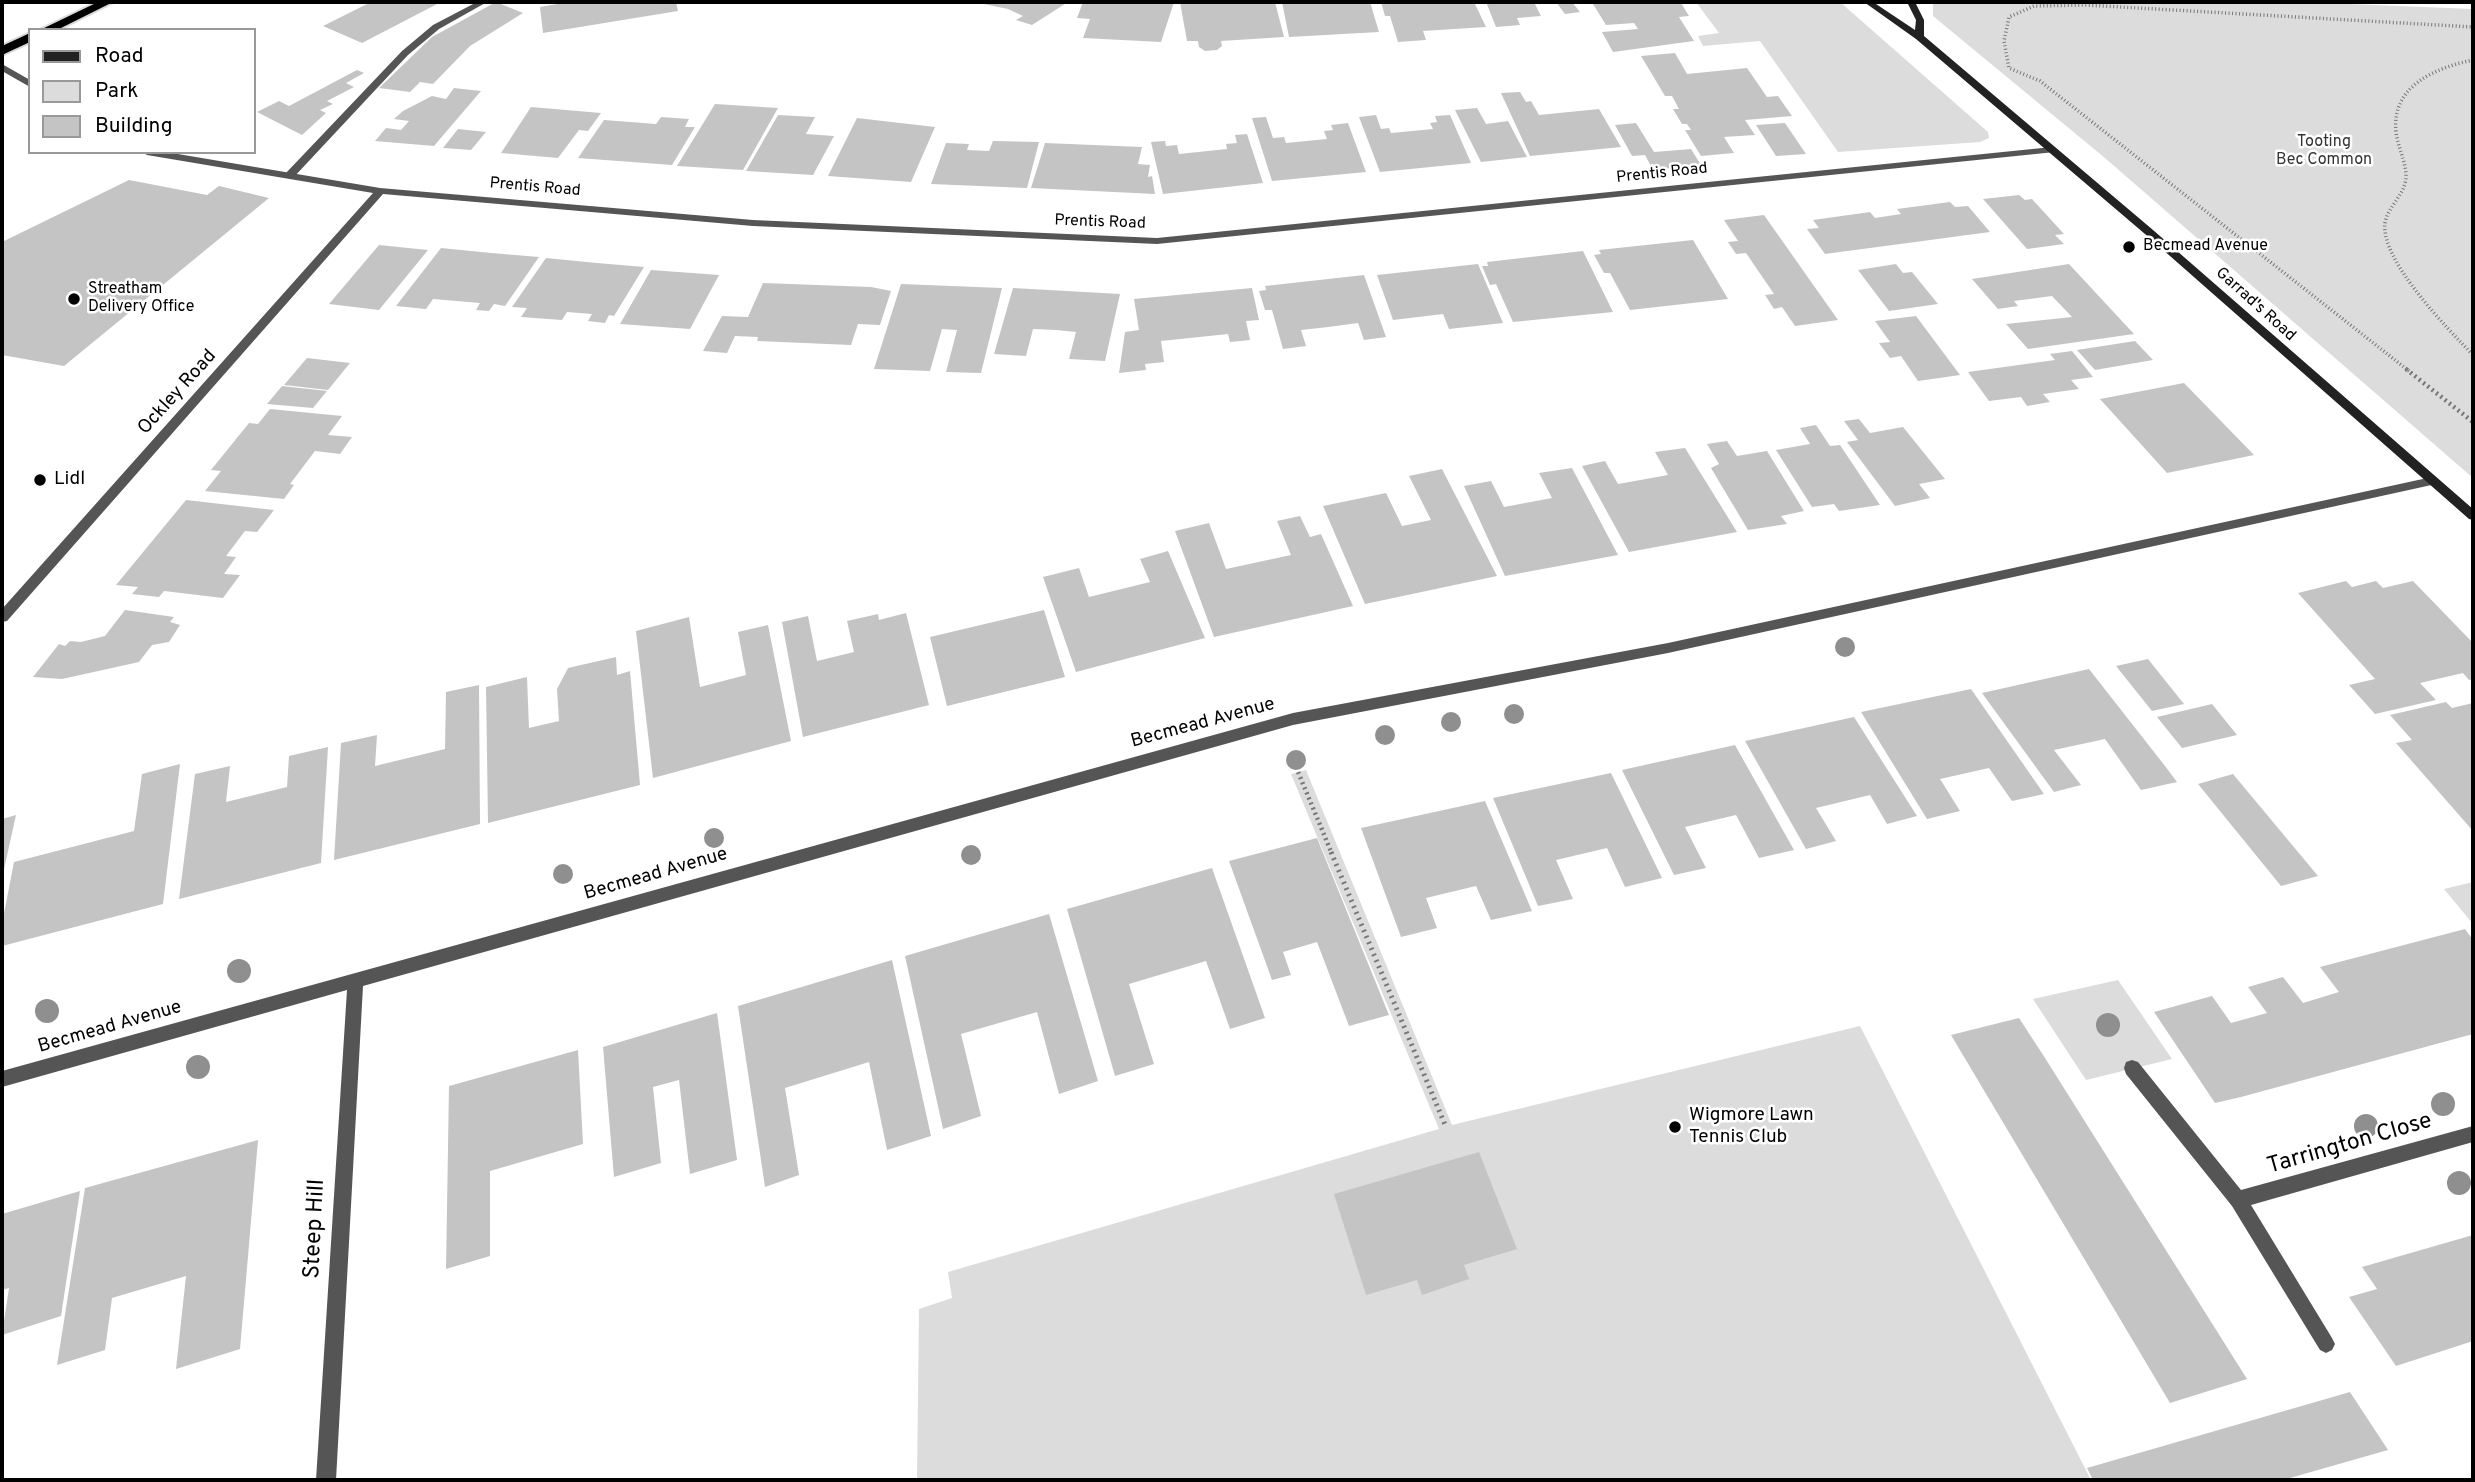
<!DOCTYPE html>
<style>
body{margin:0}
#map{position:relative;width:2475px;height:1482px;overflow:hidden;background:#fff;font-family:Overpass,sans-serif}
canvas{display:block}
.frame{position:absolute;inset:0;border:4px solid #000;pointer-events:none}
.legend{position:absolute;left:28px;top:28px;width:228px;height:126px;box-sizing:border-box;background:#fff;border:2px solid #999;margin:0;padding:9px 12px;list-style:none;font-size:21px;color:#000}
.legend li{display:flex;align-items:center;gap:14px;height:35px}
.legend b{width:35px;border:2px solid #999}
</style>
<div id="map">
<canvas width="2475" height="1482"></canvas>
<div class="frame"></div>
<ul class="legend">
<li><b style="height:9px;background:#222"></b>Road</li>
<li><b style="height:19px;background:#dcdcdc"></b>Park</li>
<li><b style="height:19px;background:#c4c4c4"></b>Building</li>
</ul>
</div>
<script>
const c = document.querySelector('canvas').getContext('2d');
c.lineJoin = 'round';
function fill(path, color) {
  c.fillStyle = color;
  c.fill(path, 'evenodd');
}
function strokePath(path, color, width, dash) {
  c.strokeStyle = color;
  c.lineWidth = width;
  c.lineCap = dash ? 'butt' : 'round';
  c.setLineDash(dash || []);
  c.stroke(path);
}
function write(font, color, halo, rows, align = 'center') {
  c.font = font + ' Overpass,sans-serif';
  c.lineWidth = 5;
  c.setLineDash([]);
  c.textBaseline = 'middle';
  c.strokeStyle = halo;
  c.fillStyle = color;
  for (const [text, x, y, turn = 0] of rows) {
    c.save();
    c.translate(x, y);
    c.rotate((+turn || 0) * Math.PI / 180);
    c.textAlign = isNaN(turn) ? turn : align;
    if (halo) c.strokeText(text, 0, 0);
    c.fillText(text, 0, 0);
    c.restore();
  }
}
fill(new Path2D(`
 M1696 2H1840L1988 132 1989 138 1980 142 1838 152 1760 41 1703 46 1698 36 1719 33Z
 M1933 2H2301L2473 9V478L2105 158 1933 16Z
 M1306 770 1452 1125 1860 1026 2091 1480H917L919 1309 952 1298 948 1272 1439 1129 1291 774Z
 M2473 882V924L2444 889Z
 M2118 980 2172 1059 2086 1080 2033 999Z`), '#dcdcdc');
fill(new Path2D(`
 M371 2H441L362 43 323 26Z
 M496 2 523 13 470 46 433 84 420 82 410 92 379 88 432 37Z
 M569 2H676L678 11 543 33 540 7Z
 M974 2H1068L1032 25 1016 20 1023 16 1008 9Z
 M1083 2H1174L1161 42 1083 38 1090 19 1077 18Z
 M1180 2H1275L1284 37 1221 41 1222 46 1217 50 1205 51 1199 47 1198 41H1187Z
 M1282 2H1370L1379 32 1289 37Z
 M1381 2H1474L1486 27 1423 31 1426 40 1398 42 1390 16H1385Z
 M1486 2H1534L1541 16 1517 18 1520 25 1496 27Z
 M1556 2H1572L1580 12 1565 14Z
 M1614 2 1681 3 1689 16 1679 17 1694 41 1613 52 1602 32 1638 29 1634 23 1606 25 1593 4Z
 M1675 53 1687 74 1747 68 1767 97 1778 96 1792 116 1745 120 1755 135 1724 137 1734 153 1701 156 1685 130H1691L1687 124H1682L1673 109H1679L1672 96H1665L1641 56Z
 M357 70 364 73 346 83 354 87 327 101 333 104 320 110 326 113 302 135 257 112 279 101 289 106Z
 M454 88 481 91 434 146 375 141 386 128 401 130 409 121 394 119 403 111 432 96 446 99Z
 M1520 92 1526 102 1531 101 1539 115 1599 109 1621 147 1530 156 1501 93Z
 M715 104 778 108 743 170 677 166Z
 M531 107 601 113 588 131 579 130 558 158 501 153Z
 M1477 108 1486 124 1508 121 1527 157 1481 162 1455 110Z
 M778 115 815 117 806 134 834 136 813 175 746 171Z
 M1376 115 1381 129 1389 128 1391 133 1433 129 1430 123 1437 122 1435 116 1450 115 1471 163 1380 172 1359 117Z
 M661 117 689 119 685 127H695L672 165 578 158 604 120 656 124Z
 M1266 117 1273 138 1284 137 1286 143 1327 139 1324 131 1333 130 1331 125 1348 123 1366 172 1272 181 1252 118Z
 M857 118 935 127 911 182 828 176Z
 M1636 123 1654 152 1691 149 1701 165 1653 170 1645 155 1632 156 1615 125Z
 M1785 123 1806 154 1776 156 1756 125Z
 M458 129 486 132 471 150 443 148Z
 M1247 134 1263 183 1163 194 1151 142 1165 141 1166 146 1177 145 1179 154 1227 149 1226 144 1237 143 1235 135Z
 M993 141 1039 142 1027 188 931 184 946 143 969 144 967 150 989 151Z
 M1045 143 1142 147 1138 164 1150 165 1148 177 1152 176 1155 194 1031 188Z
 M129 180 207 195 219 186 269 198 64 366 2 355V242Z
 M2019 195 2025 200 2032 199 2064 234 2055 235 2064 244 2027 249 1983 199Z
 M1950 202 1955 207 1968 206 1990 232 1825 254 1807 229 1819 228 1813 220 1870 212 1875 218 1901 214 1897 209Z
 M1764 215 1838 320 1795 326 1782 307 1774 309 1765 295 1774 294 1746 253 1736 254 1728 242 1738 241 1724 220Z
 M1693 240 1728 299 1630 310 1610 273H1604L1594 255 1601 254 1599 250Z
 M379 245 428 250 379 310 329 304Z
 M441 248 491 253 539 257 505 306 494 304 489 311 476 310 480 303 433 299 426 309 396 306Z
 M1583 251 1613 312 1513 322 1496 284 1490 285 1482 266H1488L1487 262Z
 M546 258 597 263 644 267 614 316 609 315 605 323 588 321 592 314 567 312 562 320 521 317 527 308 512 307Z
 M1478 264 1503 323 1449 329 1443 314 1393 320 1377 275Z
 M1896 264 1903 273 1912 272 1938 304 1889 311 1858 270Z
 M2069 264 2134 334 2028 349 2006 324 2072 317 2052 296 2014 301 2018 306 1998 309 1972 279Z
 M651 270 719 275 690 329 620 324Z
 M1364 275 1386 337 1364 340 1358 323 1328 327 1301 330 1306 346 1283 349 1272 310H1265L1259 291 1266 290 1265 286Z
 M763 283 871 287 891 291 880 325 858 324 851 345 757 341 758 337 735 336 727 353 703 351 722 316 748 317Z
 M901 284 1002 288 981 373 946 372 957 330 942 329 930 371 874 369Z
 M1013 288 1120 294 1105 361 1069 359 1076 332 1056 330 1033 329 1026 356 994 354Z
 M1252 288 1259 320 1246 321 1250 340 1230 342 1228 334 1161 341 1164 362 1145 364 1146 370 1119 373 1125 332 1139 330 1134 299Z
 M1916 316 1960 375 1918 381 1901 356 1890 358 1879 343 1890 342 1875 321Z
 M2135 341 2153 360 2095 370 2077 350Z
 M2072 351 2093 377 2071 380 2079 389 2043 394 2050 402 2027 406 2021 397 1989 401 1968 372 2055 360 2050 354Z
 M307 358 350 363 328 390 284 385Z
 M2184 383 2254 455 2167 473 2100 399Z
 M282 386 327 391 313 408 267 404Z
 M270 409 342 416 328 435 352 437 340 454 315 451 290 484 294 485 284 499 205 491 221 471 211 470 249 423 258 424Z
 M1859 419 1870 433 1903 427 1945 479 1919 484 1930 498 1895 506 1847 442 1858 440 1844 421Z
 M1816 425 1830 446 1840 445 1880 505 1839 511 1834 504 1812 507 1776 450 1810 444 1800 428Z
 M1727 441 1737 456 1767 451 1804 511 1781 516 1787 524 1748 530 1711 468 1719 464 1707 444Z
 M1685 448 1737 532 1629 552 1582 466 1605 461 1618 484 1668 475 1655 452Z
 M1572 468 1618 555 1505 576 1464 486 1491 481 1504 507 1552 498 1539 473Z
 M1442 469 1497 576 1365 604 1323 506 1386 493 1402 526 1431 520 1409 476Z
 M186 500 274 510 257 532 245 531 226 556 236 557 224 574 240 575 223 598 164 591 159 597 132 594 138 587 116 585Z
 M1300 516 1310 537 1321 534 1353 606 1214 637 1175 531 1209 523 1226 569 1291 555 1277 521Z
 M1168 551 1205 638 1076 672 1043 577 1079 568 1089 597 1150 582 1140 559Z
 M2346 581 2352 587 2376 581 2383 588 2413 581 2473 643V679L2469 680 2463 673 2420 683 2436 700 2375 714 2349 685 2375 679 2298 593Z
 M125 610 174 617 170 622 180 625 169 642 152 645 139 662 62 679 33 677 59 644 65 646 70 641 81 642 105 636Z
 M1044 610 1065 677 947 706 930 637Z
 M906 613 929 705 803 737 782 622 808 616 817 661 854 652 847 621 878 614 879 620Z
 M689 617 700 687 746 675 738 632 768 625 791 741 653 778 636 631Z
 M616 657 617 675 630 671 640 785 488 823 486 687 527 677 529 728 559 721 557 689 568 668Z
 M2148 659 2184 704 2152 711 2116 666Z
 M2089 669 2165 766 2177 782 2141 790 2105 739 2054 750 2081 785 2054 792 1982 693Z
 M479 685 480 824 334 860 341 743 377 735 375 766 445 749 446 692Z
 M1971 689 2044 794 2012 801 1989 768 1940 779 1960 811 1927 819 1861 712Z
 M2446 702 2452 708 2473 703V831L2396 743 2412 740 2390 715Z
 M2212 704 2237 735 2182 748 2157 717Z
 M1854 717 1917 816 1887 824 1870 795 1816 808 1836 841 1806 849 1745 741Z
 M1735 745 1794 850 1759 858 1736 815 1685 827 1706 868 1674 875 1622 770Z
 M328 747 321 863 179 899 195 774 230 766 226 802 287 787 289 756Z
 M180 764 163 904 2 946V924L14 862 134 831 142 774Z
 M1611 773 1662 878 1625 887 1607 848 1556 860 1573 899 1538 906 1493 798Z
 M2233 774 2318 876 2281 886 2198 784Z
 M1485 801 1532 911 1491 920 1476 886 1426 898 1437 928 1401 937 1361 828Z
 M16 815 3 874H2V819Z
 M1317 838 1389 1015 1349 1026 1317 942 1283 952 1291 975 1272 980 1229 861Z
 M1212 868 1265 1018 1230 1029 1206 961 1129 984 1154 1064 1115 1076 1067 909Z
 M1049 914 1098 1081 1059 1094 1037 1012 961 1034 981 1116 943 1129 905 956Z
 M2465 929 2473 940V1034L2241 1097 2215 1103 2154 1012 2212 996 2231 1023 2267 1013 2248 987 2283 977 2303 1003 2339 992 2320 967Z
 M892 960 931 1136 887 1150 869 1062 785 1088 799 1175 765 1187 738 1006Z
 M717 1013 737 1160 690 1174 679 1080 653 1087 661 1163 614 1177 603 1047Z
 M2019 1018 2045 1058 2247 1379 2170 1403 1951 1035Z
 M578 1050 583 1144 490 1171V1256L446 1269 449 1086Z
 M258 1140 240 1349 176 1369 186 1276 112 1298 105 1350 57 1365 85 1188Z
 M1479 1152 1517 1249 1464 1265 1469 1279 1422 1295 1417 1280 1366 1295 1334 1194Z
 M80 1191 61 1316 2 1335 9 1288 2 1290V1214Z
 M2473 1235V1341L2396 1366 2349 1297 2377 1289 2362 1267Z
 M2350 1392 2388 1450 2283 1480H2093L2087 1468Z`), '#c4c4c4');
const trunk = new Path2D(`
 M98 2H113L57 30H40Z
 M30 33V42L2 55V46Z`);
strokePath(trunk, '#dbdbdb', 4);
strokePath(new Path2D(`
 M2473 60C2435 68 2391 86 2396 132 2398 147 2405 160 2406 174 2407 194 2388 205 2385 223 2380 260 2448 329 2473 355
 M2409 371 2040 81 2009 68 2004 41 2009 17 2034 6 2085 5 2473 27`), '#777', 3.5, [1, 2.5]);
strokePath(new Path2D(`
 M2406 369 2473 422
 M1296 767 1332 854`), '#777', 4.5, [2, 3.5]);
strokePath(new Path2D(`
 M1331 852 1446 1127`), '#777', 5, [2, 4.5]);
fill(new Path2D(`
 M477 2H487L439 29 408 55 293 178H285V174L402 51 433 25Z`), '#555');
fill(new Path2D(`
 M2 64 30 80V87L2 71Z
 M2052 147 2057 150 2055 152 1157 244 753 226 383 194 7 621 2 622V609L373 193 147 155 142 152H166L380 188 753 220 1157 238Z
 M2432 477 2436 478 2438 481 2436 484 1668 653 1293 725 363 986 336 1480H316L347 990 2 1087V1071L1293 713 1668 643Z
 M2132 1060 2138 1062 2241 1190 2473 1126V1142L2251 1205 2332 1338 2335 1344 2332 1350 2326 1353 2320 1350 2232 1206 2126 1074 2124 1068 2126 1062Z`), '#555');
fill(new Path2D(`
 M1864 2H1873L1915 30 1916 20 1907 2H1915L1924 20V36L2153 230 2473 509V520L2469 519 2145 234 1916 39Z`), '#222');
fill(trunk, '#000');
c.fillStyle = '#8f8f8f';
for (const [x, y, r] of [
 [1845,647,10],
 [1514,714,10],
 [1451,722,10],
 [1385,735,10],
 [1296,760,10],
 [714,838,10],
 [971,855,10],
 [563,874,10],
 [239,971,12],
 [47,1011,12],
 [2108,1025,12],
 [198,1067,12],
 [2443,1104,12],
 [2366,1126,12],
 [2459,1183,12]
]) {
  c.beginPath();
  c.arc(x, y, r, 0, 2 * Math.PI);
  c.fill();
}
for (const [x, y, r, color] of [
 [2129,247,7,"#000"],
 [74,299,7,"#000"],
 [40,480,7,"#000"],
 [1675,1127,7,"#000"]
]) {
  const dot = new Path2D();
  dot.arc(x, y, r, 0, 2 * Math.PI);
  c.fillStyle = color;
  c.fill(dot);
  strokePath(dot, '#fff', 2.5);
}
write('16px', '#333', '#fff', [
 ["Tooting",2324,143],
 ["Bec Common",2324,161]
]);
write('16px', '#000', '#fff', [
 ["Prentis Road",1662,174,-6],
 ["Prentis Road",535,188,5],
 ["Prentis Road",1100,223,2],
 ["Garrad's Road",2255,305,42]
]);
write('16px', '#000', '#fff', [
 ["Becmead Avenue",2143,247],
 ["Streatham",88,290],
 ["Delivery Office",88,308]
], 'left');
write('19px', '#000', '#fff', [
 ["Ockley Road",178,393,-48],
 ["Becmead Avenue",1203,724,-15],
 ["Becmead Avenue",656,875,-16],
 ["Becmead Avenue",110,1028,-16]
]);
write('19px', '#000', '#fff', [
 ["Lidl",54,480],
 ["Wigmore Lawn",1689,1116],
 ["Tennis Club",1689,1138]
], 'left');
write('23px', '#000', '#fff', [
 ["Tarrington Close",2350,1145,-16],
 ["Steep Hill",316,1229,-87]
]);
</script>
